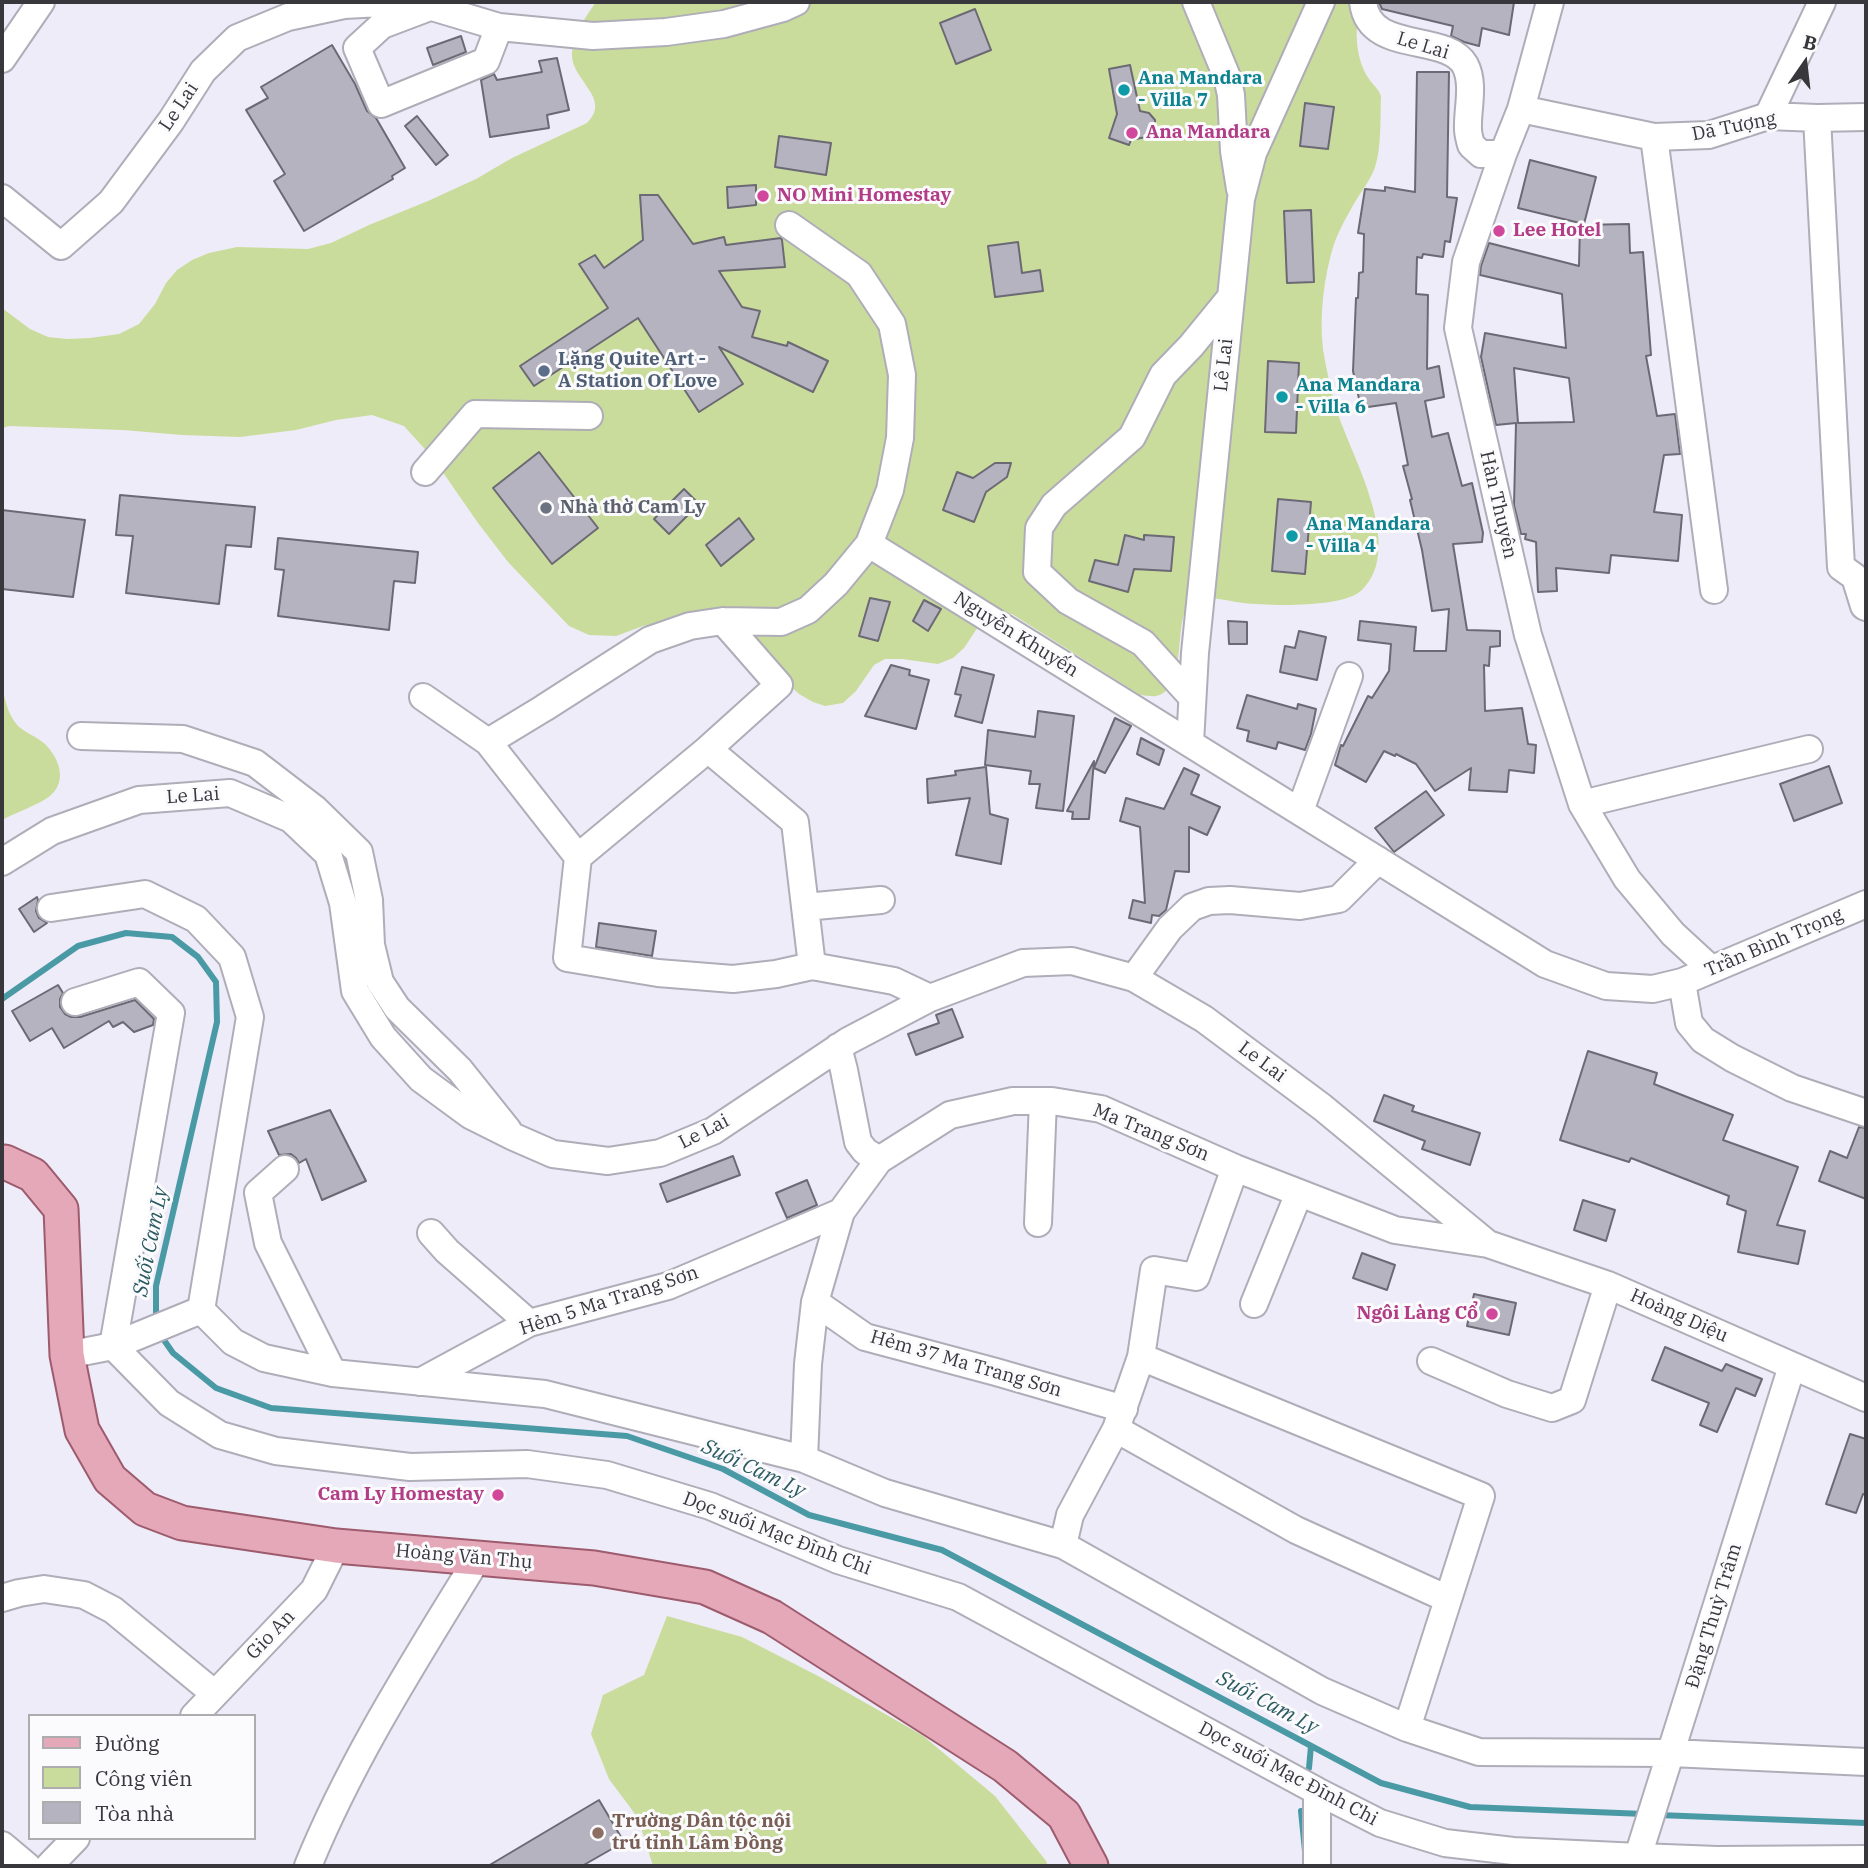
<!DOCTYPE html>
<meta charset="utf-8">
<style>
body{margin:0}
#map{position:relative;width:1868px;height:1868px;overflow:hidden;background:#eeecf8;font-family:"IBM Plex Serif",serif}
canvas{display:block}
.frame{position:absolute;inset:0;border:4px solid #38373c;pointer-events:none}
.legend{position:absolute;left:28px;top:1714px;width:228px;height:126px;box-sizing:border-box;background:#fbfbfd;border:2px solid #adadb0;margin:0;padding:9px 12px;list-style:none;font-size:21px;color:#38373c}
.legend li{display:flex;align-items:center;gap:14px;height:35px}
.legend b{width:35px;border:2px solid #adadb0}
.north{position:absolute;left:1770px;top:28px;width:70px;height:70px;-webkit-text-stroke:5px #fbfbfd;paint-order:stroke;rotate:14deg;font-size:19px;font-weight:700;line-height:28px;text-align:center;color:#38373c}
.north::after{content:'';display:block;margin:auto;width:24px;height:32px;background:#38373c;clip-path:polygon(50% 0,100% 100%,50% 72%,0 100%)}
</style>
<div id="map">
<canvas width="1868" height="1868"></canvas>
<div class="frame"></div>
<ul class="legend">
<li><b style="height:9px;background:#e5a8b8"></b>Đường</li>
<li><b style="height:19px;background:#cadc9b"></b>Công viên</li>
<li><b style="height:19px;background:#b5b3bf"></b>Tòa nhà</li>
</ul>
<div class="north">B</div>
</div>
<script>
const c = document.querySelector('canvas').getContext('2d');
c.lineJoin = 'round';
function fill(path, color) {
  c.fillStyle = color;
  c.fill(path, 'evenodd');
}
function strokePath(path, color, width, dash) {
  c.strokeStyle = color;
  c.lineWidth = width;
  c.lineCap = dash ? 'butt' : 'round';
  c.setLineDash(dash || []);
  c.stroke(path);
}
function write(font, color, halo, rows, align = 'center') {
  c.font = font + ' "IBM Plex Serif",serif';
  c.lineWidth = 6;
  c.setLineDash([]);
  c.textBaseline = 'middle';
  c.strokeStyle = halo;
  c.fillStyle = color;
  for (const [text, x, y, turn = 0] of rows) {
    c.save();
    c.translate(x, y);
    c.rotate((+turn || 0) * Math.PI / 180);
    c.textAlign = isNaN(turn) ? turn : align;
    if (halo) c.strokeText(text, 0, 0);
    c.fillText(text, 0, 0);
    c.restore();
  }
}
fill(new Path2D(`
 M596 2H1360C1355 26 1354 57 1369 79 1373 85 1378 88 1381 96 1380 118 1382 149 1374 170 1368 184 1357 197 1350 211 1344 221 1338 233 1334 244 1324 276 1319 316 1323 349 1326 369 1331 391 1337 411 1351 456 1406 547 1362 590 1344 608 1270 606 1244 603 1229 602 1206 593 1192 602 1171 616 1190 689 1156 696 1152 697 1145 695 1140 695L1012 614 994 613 982 621 964 648 953 658 938 664 902 659H885L874 665 856 691 843 703 825 706 813 702 799 694 745 644 678 618 643 626 616 636 589 635 569 626 508 562 478 523 433 458 404 426 372 415 336 420 296 430 240 437 182 435 123 430 9 426 2 428V308L30 329 48 337 67 339 90 338 119 334 139 324 155 304 166 283 177 270 192 260 209 253 237 247 308 249 331 243 369 225 428 201 476 179 512 158 587 123C612 99 573 81 572 56 572 35 585 18 596 2Z
 M2 687C6 702 7 713 18 726 26 733 37 737 45 744 59 758 68 781 50 796 40 804 15 813 2 820Z
 M667 1616 742 1637 820 1677 922 1735 995 1796 1046 1861 1048 1866H653L638 1818 609 1779 591 1734 603 1695 644 1675Z`), '#cadc9b');
strokePath(new Path2D(`
 M2 999 78 946 126 933 172 937 198 957 216 982 217 1022 156 1286V1320
 M159 1333 173 1353 216 1388 271 1408 627 1436 723 1469 809 1515 942 1550 1381 1783 1470 1807 1644 1814
 M1309 1768 1311 1746
 M1301 1811 1305 1851
 M1658 1815 1866 1823`), '#4a9aa6', 6);
const building = new Path2D(`
 M1379 2H1514L1509 35 1482 28 1479 46 1464 42 1451 36 1453 26 1382 9Z
 M975 9 991 50 956 64 940 23Z
 M461 36 466 52 433 65 427 48Z
 M332 45 355 84 367 111 376 118 405 168 392 176 393 179 304 231 274 181 285 174 246 110 268 98 261 87Z
 M557 58 569 110 547 115 549 128 490 137 481 80 494 74 497 80 542 72 539 61Z
 M1130 65 1140 111 1149 113 1155 120V129L1151 136 1131 140 1129 145 1109 138 1117 114 1109 69Z
 M1417 72H1449L1447 197 1457 198 1450 242 1445 241 1443 257 1423 254 1422 258 1417 257 1416 294 1428 295 1427 369 1439 366 1444 397 1425 401 1432 437 1448 433 1462 486 1472 483 1483 533 1482 542 1453 544 1467 630 1500 631V646L1490 647 1489 666 1484 665 1485 711 1522 708 1528 744 1536 745 1534 773 1509 770 1507 792 1469 790 1471 768 1435 791 1416 764 1396 754 1395 756 1384 751 1366 782 1335 765 1341 745 1343 746 1368 696 1372 698 1389 671 1391 644 1358 640 1360 621 1416 627 1414 651H1446L1449 609 1432 611 1422 550 1410 500 1412 499 1403 466 1408 465 1396 403 1361 408 1353 371 1356 298H1358L1359 273 1363 272 1364 234 1358 233 1365 189 1385 191V187L1415 192Z
 M1305 103 1334 107 1328 149 1300 146Z
 M417 116 448 155 436 165 405 126Z
 M779 136 831 143 826 175 775 167Z
 M1530 160 1596 177 1584 224 1518 208Z
 M756 185V205L728 208 727 187Z
 M640 195H658L693 244 724 237 726 245 781 238 782 240 785 267 719 271 742 307 760 311 752 337 787 346 788 342 828 361 813 392 719 347 743 384 699 412 638 318 534 386 520 366 608 308 579 264 595 255 604 268 643 240Z
 M1311 210 1314 282 1287 283 1284 211Z
 M1629 224 1630 253 1643 252 1651 355 1646 356 1657 416 1675 414 1680 454 1664 455 1654 512 1682 515 1678 561 1611 555 1609 573 1556 568 1557 591 1538 592 1536 542 1525 539 1526 534H1521L1514 505 1516 423 1496 425 1481 357 1485 333 1566 348 1562 294 1480 275 1481 266 1489 243 1579 266 1580 225ZM1514 368 1569 378 1574 422 1518 423Z
 M1018 242 1022 273 1040 270 1043 291 995 297 988 246Z
 M1268 361 1299 363 1296 433 1265 432Z
 M539 452 598 528 552 564 493 488Z
 M995 463H1011L1007 477 986 492 974 522 943 510 957 472 973 478Z
 M684 489 699 504 669 534 654 519Z
 M120 495 255 507 251 547 226 545 219 604 126 593 133 536 116 535Z
 M1278 499 1311 502 1305 574 1272 571Z
 M2 510 85 520 73 597 2 589Z
 M739 518 754 539 721 566 706 545Z
 M1125 535 1144 540V535L1174 537 1171 571 1134 569 1128 592 1089 581 1095 560 1118 565Z
 M278 538 418 552 415 583 394 581 389 630 278 616 284 570 275 569Z
 M870 598 890 602 878 641 859 636Z
 M924 600 941 609 928 631 913 621Z
 M1228 621 1247 622V644H1229Z
 M1299 631 1326 637 1317 680 1280 672 1285 646 1295 648Z
 M891 665 910 670 909 675 929 680 916 729 865 716Z
 M962 667 994 675 982 723 955 716 961 695 955 694Z
 M1247 695 1297 709 1298 704 1316 709 1311 734 1305 750 1278 742 1276 749 1247 741 1249 731 1237 728Z
 M1038 711 1074 716 1063 811 1036 808 1040 784H1029L1031 771 985 765 988 730 1035 737Z
 M1115 718 1131 726 1105 773 1094 768Z
 M1141 738 1164 750 1159 765 1137 754Z
 M1094 761 1089 819H1072L1073 812 1067 811Z
 M1829 766 1842 803 1794 821 1780 784Z
 M986 767 990 814 1008 819 1001 864 956 855 970 798 928 803 927 779 956 775 955 771Z
 M1184 768 1199 775 1191 794 1220 807 1207 835 1189 827V872L1175 871 1166 910 1159 916 1152 915 1151 923 1129 918 1133 900 1145 903 1140 827 1120 821 1126 798 1164 809Z
 M1426 791 1444 815 1394 852 1375 828Z
 M37 897 38 900 36 911 39 918 47 923 34 932 19 909Z
 M599 923 656 931 652 956 596 947Z
 M58 985 63 993 60 999V1007L65 1014 71 1017H80L135 1000 154 1019 153 1025 134 1032 123 1022 113 1027 109 1021 64 1048 52 1028 30 1041 12 1011Z
 M952 1009 963 1037 916 1055 908 1034 939 1023 936 1015Z
 M1588 1051 1657 1073 1654 1084 1733 1115 1723 1140 1798 1167 1777 1225 1805 1231 1798 1264 1738 1252 1746 1211 1727 1204 1729 1196 1631 1158 1629 1162 1560 1140Z
 M1384 1095 1414 1106 1412 1111 1480 1133 1470 1165 1422 1149 1425 1141 1374 1121Z
 M330 1110 366 1181 322 1200 306 1159 299 1163 296 1158 291 1154 279 1155 268 1131Z
 M1859 1127 1866 1128V1199L1819 1181 1830 1151 1847 1158Z
 M733 1156 740 1175 667 1202 660 1184Z
 M807 1180 817 1205 787 1218 776 1193Z
 M1583 1200 1615 1210 1606 1241 1574 1230Z
 M1362 1253 1395 1265 1387 1290 1353 1278Z
 M1474 1294 1516 1303 1509 1335 1467 1326Z
 M1665 1347 1722 1371 1726 1364 1762 1379 1755 1396 1736 1388 1717 1432 1700 1425 1709 1403 1652 1380Z
 M1850 1434 1866 1439V1495L1863 1494 1856 1513 1826 1504Z
 M599 1800 624 1842 582 1866H488Z`);
fill(building, '#b5b3bf');
strokePath(building, '#6b6974', 2);
const minor = new Path2D(`
 M405 2 432 7 499 27 593 36 666 32 724 24 783 8 796 2
 M1196 2 1227 77 1231 95 1234 151 1240 189
 M1363 2C1369 55 1446 32 1465 65 1475 84 1467 110 1468 129 1468 135 1470 140 1471 145L1481 154H1503
 M1550 2 1521 109 1503 154 1466 262 1458 328 1528 635 1582 804 1627 879 1673 934 1711 969
 M427 8 382 25 357 48 381 104 486 61 499 27
 M2 59 41 2
 M1521 109 1654 137 1709 135 1768 116 1817 118 1866 117
 M1768 116 1822 2
 M1817 118 1841 567 1855 577 1864 606 1866 607
 M1654 137 1714 590
 M2 198 61 246 111 202 171 121 203 71 237 38 288 17 344 5 400 2
 M789 225 859 274 892 324 902 375 900 438 890 490 869 544
 M425 472 475 414 589 416
 M723 621 779 685 708 749 578 857 567 958 658 973 733 979 776 974 812 966 894 981 930 998
 M423 697 488 742
 M1192 697 1143 643 1068 601 1037 572 1039 528 1054 505 1132 437 1163 375 1191 346 1231 297
 M81 736 183 739 255 763 315 809 359 852 369 900 371 945 380 982 397 1008 460 1070 508 1130
 M1190 743 1195 653 1241 199 1253 153 1321 2
 M708 749 795 822 812 966
 M1582 804 1809 749
 M1300 811 1349 676
 M578 857 488 742 544 708 650 640 690 626 723 621 781 622 808 610 836 584 869 544 1545 964 1606 986 1653 989 1682 982 1866 904
 M2 862 52 831 139 800 230 793 291 819 328 854 343 903 355 991 383 1037 421 1079 470 1115 514 1137 553 1154 608 1161 660 1153 713 1131 848 1041 930 998 1023 963 1072 961 1134 978 1204 1019 1322 1107 1488 1244
 M805 907 881 900
 M51 908 145 894 196 919 232 957 250 1017 201 1310 233 1342 264 1358 333 1373 545 1394 804 1459 885 1493 1063 1545 1322 1691 1407 1728 1479 1752 1671 1753 1866 1762
 M1134 978 1170 928 1192 907 1209 901 1230 900 1300 906 1339 899 1378 860
 M1682 982 1689 1023 1703 1040 1732 1058 1792 1088 1866 1113
 M75 1002 139 982 171 1013 113 1346 169 1403 220 1435 276 1451 410 1467 527 1464 607 1475 710 1506 838 1560 958 1597 1317 1791 1380 1823 1445 1843 1513 1851 1639 1857 1717 1860 1866 1859
 M838 1047 844 1070 858 1142 865 1151 879 1160
 M285 1169 258 1193 268 1243 333 1373
 M1038 1223 1043 1101
 M431 1233 447 1251 529 1323
 M815 1302 865 1337 996 1372 1124 1409
 M1254 1304 1299 1193
 M67 1355 113 1346 201 1310
 M1141 1357 1154 1270 1196 1277 1235 1168
 M1431 1361 1507 1394 1552 1408 1572 1400 1608 1285
 M420 1382 529 1323 668 1286 841 1212
 M1116 1429 1296 1530 1448 1599
 M804 1459 808 1364 815 1302 841 1212 879 1160 950 1115 1013 1101H1052L1101 1109 1235 1168 1395 1230 1488 1244 1608 1285 1866 1398
 M1063 1545 1070 1515 1116 1429 1141 1357 1481 1496 1407 1728
 M2 1598 19 1593 44 1589 84 1595 113 1610 215 1694
 M194 1716 314 1590 336 1546
 M2 1845 27 1866
 M49 1866 76 1838
 M308 1866C352 1758 416 1659 477 1559
 M1317 1866V1791
 M1635 1866 1792 1366`);
const major = new Path2D(`
 M2 1163 5 1162 33 1175 61 1209 67 1355 82 1430 110 1479 145 1509 182 1523 336 1546 594 1568 705 1587 772 1617 1005 1766 1064 1815 1091 1866`);
strokePath(minor, '#aeadb8', 30);
strokePath(major, '#9d5b6d', 37);
strokePath(minor, '#fff', 26);
strokePath(major, '#e5a8b8', 33);
for (const [x, y, r, color] of [
 [1124,90,7,"#0f9aa8"],
 [1132,133,7,"#d1479c"],
 [763,196,7,"#d1479c"],
 [1499,231,7,"#d1479c"],
 [544,371,7,"#5c6f8a"],
 [1282,397,7,"#0f9aa8"],
 [546,508,7,"#6b7280"],
 [1292,536,7,"#0f9aa8"],
 [1492,1314,7,"#d1479c"],
 [498,1495,7,"#d1479c"],
 [598,1833,7,"#8d6e63"]
]) {
  const dot = new Path2D();
  dot.arc(x, y, r, 0, 2 * Math.PI);
  c.fillStyle = color;
  c.fill(dot);
  strokePath(dot, '#fbfbfd', 2.5);
}
write('19px', '#38373c', '#fbfbfd', [
 ["Le Lai",1423,46,17],
 ["Le Lai",179,107,-56],
 ["Dã Tượng",1734,127,-11],
 ["Lê Lai",1224,365,-84],
 ["Hàn Thuyên",1498,505,77],
 ["Nguyễn Khuyến",1016,635,32],
 ["Le Lai",193,796,-4],
 ["Trần Bình Trọng",1774,943,-23],
 ["Le Lai",1262,1062,37],
 ["Le Lai",704,1132,-27],
 ["Ma Trang Sơn",1151,1133,22],
 ["Hẻm 5 Ma Trang Sơn",609,1301,-18],
 ["Hoàng Diệu",1679,1316,24],
 ["Hẻm 37 Ma Trang Sơn",966,1364,16],
 ["Dọc suối Mạc Đĩnh Chi",777,1534,21],
 ["Hoàng Văn Thụ",464,1557,5],
 ["Đặng Thuỳ Trâm",1714,1616,-73],
 ["Gio An",271,1635,-46],
 ["Dọc suối Mạc Đĩnh Chi",1288,1774,28]
]);
write('bold 19px', '#0d838f', '#fbfbfd', [
 ["Ana Mandara",1138,79],
 ["- Villa 7",1138,101],
 ["Ana Mandara",1296,386],
 ["- Villa 6",1296,408],
 ["Ana Mandara",1306,525],
 ["- Villa 4",1306,547]
], 'left');
write('bold 19px', '#b23c85', '#fbfbfd', [
 ["Ana Mandara",1146,133],
 ["NO Mini Homestay",777,196],
 ["Lee Hotel",1513,231],
 ["Ngôi Làng Cổ",1478,1314,"right"],
 ["Cam Ly Homestay",484,1495,"right"]
], 'left');
write('bold 19px', '#4e5e75', '#fbfbfd', [
 ["Lặng Quite Art -",558,360],
 ["A Station Of Love",558,382]
], 'left');
write('bold 19px', '#5b616d', '#fbfbfd', [
 ["Nhà thờ Cam Ly",560,508]
], 'left');
write('bold 19px', '#785e54', '#fbfbfd', [
 ["Trường Dân tộc nội",612,1822],
 ["trú tỉnh Lâm Đồng",612,1844]
], 'left');
write('italic 21px', '#295a60', '#fbfbfd', [
 ["Suối Cam Ly",151,1242,-79],
 ["Suối Cam Ly",753,1469,25],
 ["Suối Cam Ly",1267,1703,28]
]);
</script>
